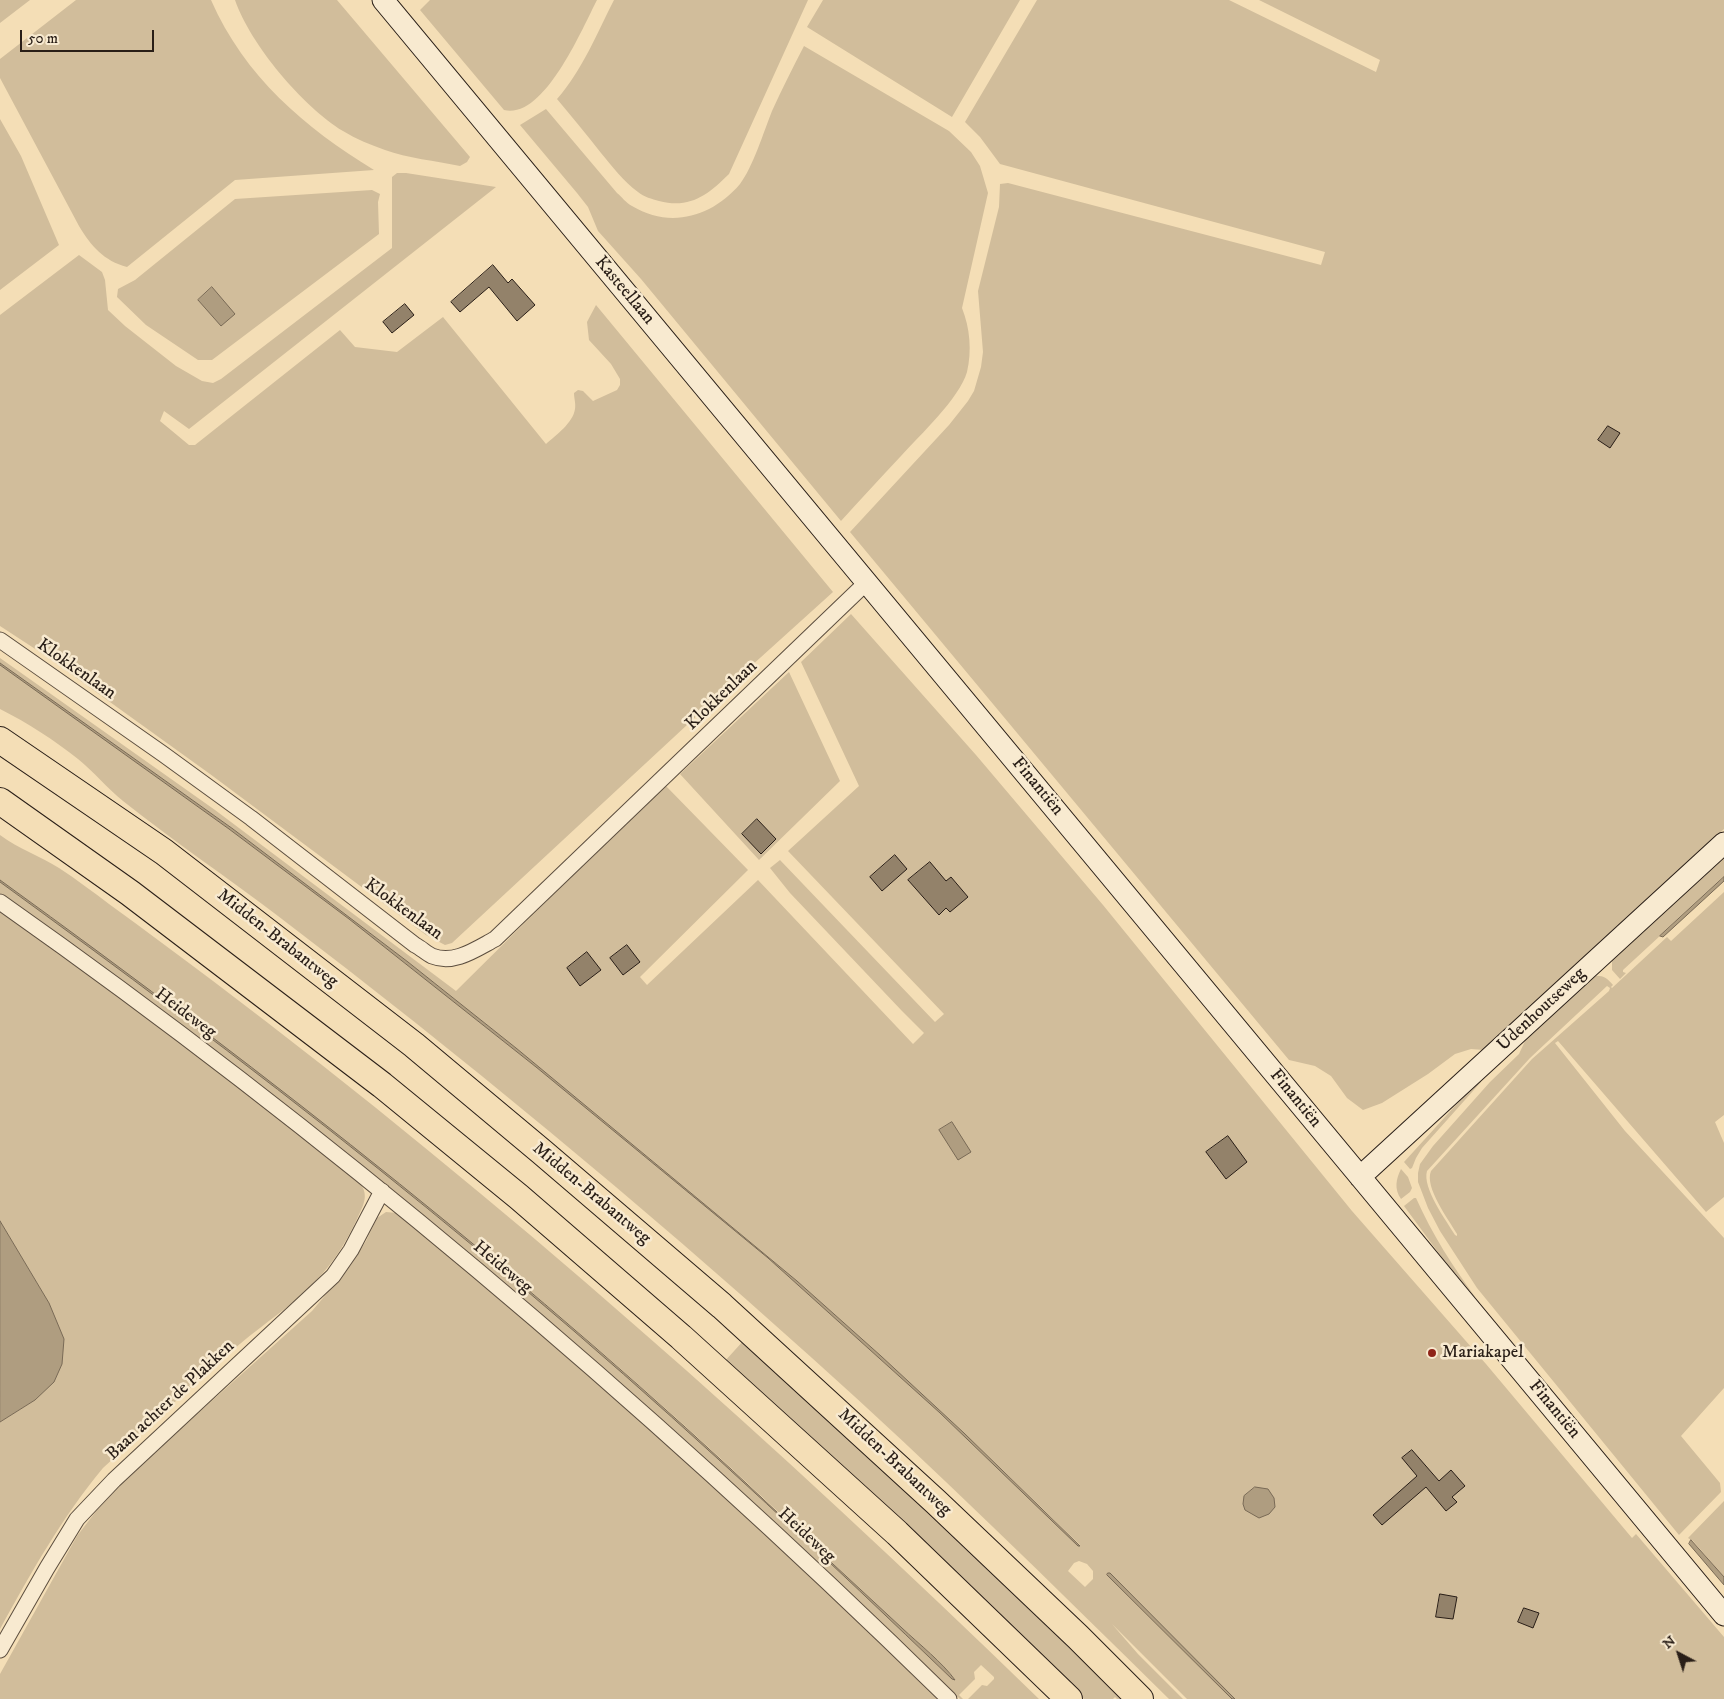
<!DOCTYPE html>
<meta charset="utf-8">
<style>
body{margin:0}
#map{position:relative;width:1724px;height:1699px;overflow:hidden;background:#f4deb6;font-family:"IM FELL DW Pica",serif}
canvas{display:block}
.north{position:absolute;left:1654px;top:1629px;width:50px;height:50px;-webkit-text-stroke:4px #f8ead0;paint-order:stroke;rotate:320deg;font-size:14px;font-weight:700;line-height:20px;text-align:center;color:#291e17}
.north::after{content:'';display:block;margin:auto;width:18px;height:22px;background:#291e17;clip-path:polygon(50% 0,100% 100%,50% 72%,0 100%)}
.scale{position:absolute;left:20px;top:30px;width:134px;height:22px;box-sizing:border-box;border:2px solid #291e17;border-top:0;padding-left:6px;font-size:15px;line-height:18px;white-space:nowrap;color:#291e17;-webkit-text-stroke:4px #f8ead0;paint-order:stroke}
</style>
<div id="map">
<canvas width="1724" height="1699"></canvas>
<div class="north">N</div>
<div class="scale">50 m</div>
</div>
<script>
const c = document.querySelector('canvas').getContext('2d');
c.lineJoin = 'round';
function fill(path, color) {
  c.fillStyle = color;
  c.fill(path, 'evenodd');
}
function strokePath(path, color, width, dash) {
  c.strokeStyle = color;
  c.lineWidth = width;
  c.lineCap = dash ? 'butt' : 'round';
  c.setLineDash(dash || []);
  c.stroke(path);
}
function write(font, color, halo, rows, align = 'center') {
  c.font = font + ' "IM FELL DW Pica",serif';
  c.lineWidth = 5;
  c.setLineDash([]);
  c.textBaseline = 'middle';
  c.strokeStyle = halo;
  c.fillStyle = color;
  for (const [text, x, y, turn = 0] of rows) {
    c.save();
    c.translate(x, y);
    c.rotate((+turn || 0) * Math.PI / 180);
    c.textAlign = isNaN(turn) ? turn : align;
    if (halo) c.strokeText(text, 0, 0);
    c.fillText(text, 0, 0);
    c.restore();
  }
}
fill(new Path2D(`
 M0 0H30L0 23Z
 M76 0H211C245 77 304 127 374 170L235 180 127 267C104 261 91 246 79 226L0 78V59Z
 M235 0H337L470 157 467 162 460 166C436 161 407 158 385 150 371 145 356 139 343 131 303 107 250 44 235 0Z
 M430 0H597C582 29 544 120 504 110L420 10Z
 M614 0H808L729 174C708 195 690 209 659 201 652 199 644 197 638 192 624 182 612 166 601 153 587 135 572 117 557 99 582 71 597 33 614 0Z
 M823 0H1020L952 117 807 27Z
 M1037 0H1229L1376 72 1380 60 1259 0H1724V829L1484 1050 1471 1049 1455 1054 1428 1074 1382 1103 1363 1110 1347 1098 1331 1076 1315 1066 1289 1060 850 532 949 425 968 401 974 391 981 367 983 352 978 291 999 207 1000 184 1008 183 1321 265 1325 252 1000 164 980 137 965 122Z
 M804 46 949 131 971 152 980 166 988 193 962 308C970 328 972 351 967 372 959 399 920 435 901 456 881 477 861 499 841 521L641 279 598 231 588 207 577 193 520 125 546 109 617 193C622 197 626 203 632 206 670 229 712 217 740 184 753 167 764 131 772 111 782 89 793 67 804 46Z
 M0 119 21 156 59 245 0 290Z
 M397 173H406L496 187 189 429 164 411 160 421 189 445H195L340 330 355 347 397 352 443 317 546 444C556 435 573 423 575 409 576 404 574 398 574 393L578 390 583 391 593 401 617 390 620 385V379L611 364 589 340 587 322 596 305 833 592 729 686 452 943 445 945 426 935 210 774 46 656 0 626V315L79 255 102 272 105 280 108 310 125 326 176 366 202 381 213 383 221 379 392 248V177Z
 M372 190 380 194 378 202 379 234 212 360H198L146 325 117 297 118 289 135 280 235 199Z
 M851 614 976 755 1103 905 1352 1211 1486 1364 1632 1538 1636 1534 1724 1637V1699H1235L1108 1573 1107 1575 1232 1699H1187L1112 1624 1138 1654 1183 1699H1169C1052 1584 935 1468 812 1358 640 1203 462 1056 278 916 227 877 173 841 123 801 107 788 94 772 78 759 54 740 28 723 0 709V665L229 829 349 919 536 1067 768 1258 940 1413 1079 1546 1080 1545 964 1433 881 1356 797 1281 516 1048 408 962 233 829 0 663V658L215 810 456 991 569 879 666 786 748 870 640 977 647 985 758 880 913 1044 924 1033 902 1011 790 893 770 868 780 860 935 1022 944 1014 788 851 859 786 801 662ZM1079 1561 1087 1564 1093 1571V1579L1085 1587 1068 1571 1074 1563Z
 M789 672 840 781 759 860 680 774Z
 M0 835C19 849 40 856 59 868 76 879 93 892 109 904 144 929 178 955 213 981 504 1201 777 1444 1039 1699H968L982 1685 987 1686 994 1679V1677L981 1665 974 1672 975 1679 959 1695 963 1699H960L741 1492 160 1010 0 893V882C59 925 118 968 176 1012 283 1092 387 1175 490 1260 650 1393 802 1535 952 1679L955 1680C943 1662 919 1644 902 1628 859 1588 816 1548 774 1508 532 1280 269 1076 0 880Z
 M1724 855V877L1623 970V972L1626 973 1620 979 1612 970V959Z
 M1724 892V1115L1715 1122 1724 1143V1197L1706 1212 1558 1041 1555 1043 1625 1131 1724 1238V1388L1681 1436 1720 1483 1721 1492 1679 1535 1477 1288 1440 1231 1428 1208 1418 1182V1173L1420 1164 1433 1146 1490 1082 1519 1054 1526 1039 1593 976C1603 975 1607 978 1613 985L1611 987 1612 988 1667 937 1671 941ZM1607 986 1610 988 1609 991 1532 1059 1431 1171C1424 1187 1449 1220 1457 1234V1236L1455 1235C1446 1220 1422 1188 1427 1171L1530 1058Z
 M0 910C121 998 241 1087 358 1181 370 1194 364 1204 357 1219 348 1238 337 1257 323 1273 298 1303 262 1324 233 1350 189 1388 146 1429 103 1468 62 1517 31 1573 0 1629V1422L35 1400 49 1303 0 1221Z
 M1480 1081 1481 1082 1422 1148 1416 1158 1412 1168 1410 1169 1404 1162 1465 1095Z
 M1401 1169 1408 1177 1412 1188 1410 1192 1401 1199C1394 1189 1396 1179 1401 1169Z
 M1414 1198H1416C1432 1234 1453 1267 1476 1298L1443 1259 1404 1206Z
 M386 1212 397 1213C512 1308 626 1403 735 1504 804 1568 872 1634 941 1699H0V1674L77 1536 97 1510 128 1476 312 1311 350 1266 366 1241 377 1218Z
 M744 1340 821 1410 1124 1699H1117L1115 1697 1113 1699H1084L977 1595 725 1361Z
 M1724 1501V1577L1693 1541 1688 1538Z`), '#d1bd9b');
const water = new Path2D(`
 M212 287 235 314 221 326 198 300Z
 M0 663 233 829 408 962 516 1048 797 1281 881 1356 964 1433 1080 1546H1078L940 1413 768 1258 536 1067 349 919 229 829 0 665Z
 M1724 877V881L1663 937 1660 936Z
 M0 880C271 1076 535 1283 778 1513 819 1551 861 1590 902 1628 919 1644 943 1663 955 1680L952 1679C829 1561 705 1444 575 1332 446 1221 312 1114 176 1012 118 968 59 925 0 882Z
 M952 1122 971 1152 958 1160 939 1130Z
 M0 1221 49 1303 64 1339 62 1364 54 1382 35 1400 0 1422Z
 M1255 1487 1268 1489 1274 1498 1275 1507 1269 1514 1259 1518 1245 1510 1243 1504 1244 1496Z
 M1691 1540 1724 1577V1585L1689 1544Z
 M1108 1573H1110L1235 1699H1232L1107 1575Z`);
fill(water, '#af9d80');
strokePath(water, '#796a56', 1);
const building = new Path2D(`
 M493 265 508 283 512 279 535 305 517 321 489 287 460 312 451 302Z
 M405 304 414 315 392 333 383 322Z
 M1608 426 1620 433 1610 448 1598 440Z
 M757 819 776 839 761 854 742 834Z
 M895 855 907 869 882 891 870 877Z
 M930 862 946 881 951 877 968 897 950 912 946 908 939 915 908 880Z
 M627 945 640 962 623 975 610 958Z
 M587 952 601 970 580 986 567 968Z
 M1228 1136 1247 1162 1226 1179 1206 1152Z
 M1412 1450 1439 1481 1451 1470 1465 1486 1452 1497 1457 1502 1446 1511 1426 1487 1382 1525 1373 1515 1417 1476 1402 1458Z
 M1440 1594 1457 1597 1453 1619 1436 1617Z
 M1524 1608 1539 1613 1533 1628 1518 1622Z`);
fill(building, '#93826a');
strokePath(building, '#291e17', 1);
const street = new Path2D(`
 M0 640 163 754 251 818 415 945C421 948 426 953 432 956 454 965 476 949 495 939L867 582
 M0 902C338 1140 654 1410 949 1699
 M0 1650 47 1568 77 1519 114 1480 333 1276 351 1250 382 1191`);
const secondary = new Path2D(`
 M383 0 1724 1615
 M1360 1177 1724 843`);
const highway = new Path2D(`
 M0 740 164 852 414 1045 542 1152 722 1306 936 1502 1078 1637 1140 1699
 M0 801 130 893 382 1085 519 1197 681 1337 897 1533 1069 1699`);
strokePath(street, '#5c4e3f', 17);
strokePath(secondary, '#291e17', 23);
strokePath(highway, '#291e17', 28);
strokePath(street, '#f8ead0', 15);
strokePath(secondary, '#f8ead0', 21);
strokePath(highway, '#f4deb6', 26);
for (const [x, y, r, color] of [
 [1432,1353,5,"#8f2418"]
]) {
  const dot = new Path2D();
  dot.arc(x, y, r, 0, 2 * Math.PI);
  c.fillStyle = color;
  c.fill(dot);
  strokePath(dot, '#f8ead0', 2);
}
write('18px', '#291e17', '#f8ead0', [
 ["Kasteellaan",624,291,50],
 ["Klokkenlaan",76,670,35],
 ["Klokkenlaan",722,696,-44],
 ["Finantiën",1037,787,50],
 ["Klokkenlaan",403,910,36],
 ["Midden-Brabantweg",277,939,38],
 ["Udenhoutseweg",1542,1010,-43],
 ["Heideweg",185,1014,37],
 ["Finantiën",1295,1099,50],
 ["Midden-Brabantweg",591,1194,40],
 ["Heideweg",502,1268,40],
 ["Baan achter de Plakken",171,1401,-43],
 ["Finantiën",1554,1410,50],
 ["Midden-Brabantweg",894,1463,43],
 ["Heideweg",806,1536,43]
]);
write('18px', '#291e17', '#f8ead0', [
 ["Mariakapel",1442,1353]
], 'left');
</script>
